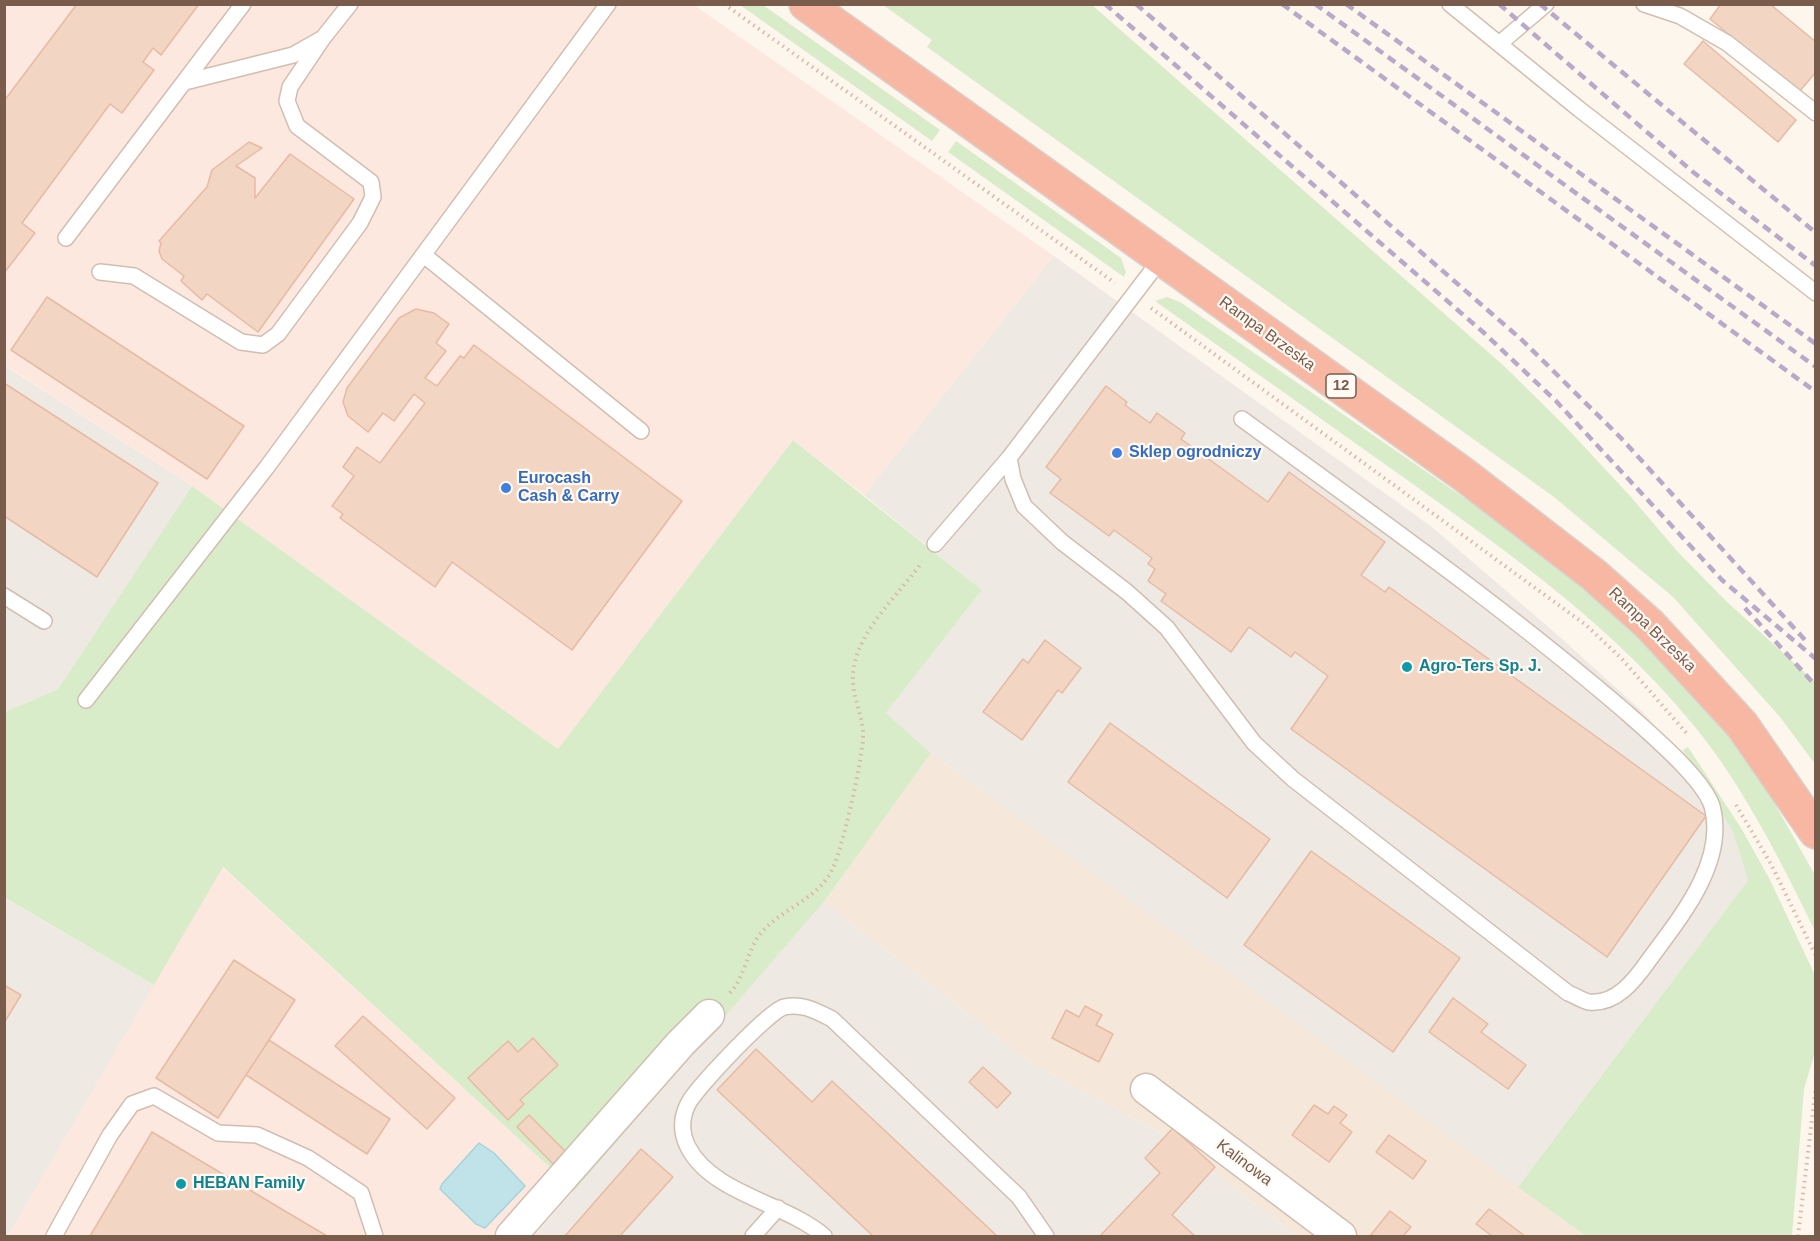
<!DOCTYPE html>
<style>
body{margin:0}
#map{position:relative;width:1820px;height:1241px;overflow:hidden;background:#fdf6ec;font-family:Arial,sans-serif}
canvas{display:block}
.frame{position:absolute;inset:0;border:6px solid #7a5c4d;pointer-events:none}
</style>
<div id="map">
<canvas width="1820" height="1241"></canvas>
<div class="frame"></div>
</div>
<script>
const c = document.querySelector('canvas').getContext('2d');
c.lineJoin = 'round';
function fill(path, color) {
  c.fillStyle = color;
  c.fill(path, 'evenodd');
}
function strokePath(path, color, width, dash) {
  c.strokeStyle = color;
  c.lineWidth = width;
  c.lineCap = dash ? 'butt' : 'round';
  c.setLineDash(dash || []);
  c.stroke(path);
}
function write(font, color, halo, rows, align = 'center') {
  c.font = font + ' Arial,sans-serif';
  c.lineWidth = 4.5;
  c.setLineDash([]);
  c.textBaseline = 'middle';
  c.strokeStyle = halo;
  c.fillStyle = color;
  for (const [text, x, y, turn = 0] of rows) {
    c.save();
    c.translate(x, y);
    c.rotate((+turn || 0) * Math.PI / 180);
    c.textAlign = isNaN(turn) ? turn : align;
    if (halo) c.strokeText(text, 0, 0);
    c.fillText(text, 0, 0);
    c.restore();
  }
}
fill(new Path2D(`
 M931 753 1586 1236H1297L1161 1133 1034 1065 824 902Z`), '#f5e8da');
fill(new Path2D(`
 M4 5H694L1054 256 864 495 793 440 558 749 192 486 5 365Z
 M222 867 557 1174 502 1236H8Z`), '#fde8e0');
fill(new Path2D(`
 M1054 256 1432 527 1561 638 1645 714 1678 753 1683 750 1733 832 1748 880 1518 1187 931 753 886 713 982 590 864 495Z
 M4 365 192 486 58 689 5 712Z
 M4 898 154 985 8 1236H4Z
 M824 902 1034 1065 1161 1133 1297 1236H534Z`), '#efe9e4');
fill(new Path2D(`
 M740 5H763L940 130 932 141Z
 M883 5H1092L1504 366 1565 426 1631 497 1677 551 1725 600 1815 682V764L1780 717 1673 597 1554 497 927 47 932 40Z
 M956 141 1121 258 1126 272 1124 277 948 152Z
 M1167 297 1180 302 1495 519 1618 613 1715 715 1759 776 1815 875V931C1783 865 1742 784 1695 727 1615 628 1512 555 1410 482 1325 422 1240 361 1155 301Z
 M793 440 982 590 886 713 931 753 824 902 573 1192 557 1174 223 867 154 985 5 898V712L58 689 192 486 558 749Z
 M1688 747 1741 828 1769 878 1815 975V1052L1804 1089 1792 1236H1586L1518 1187 1748 880 1733 832 1683 750Z`), '#d8ecc9');
const water = new Path2D(`
 M479 1143 494 1153 525 1186 485 1228 476 1224 440 1189 442 1184Z`);
fill(water, '#bfe3e8');
strokePath(water, '#a5d3da', 1.5);
const building = new Path2D(`
 M77 4H199L161 55 153 48 143 62 154 70 122 113 110 104 22 223 35 233 4 273V101Z
 M1721 4H1770L1816 42V72L1799 92 1710 19Z
 M1703 41 1796 120 1778 142 1684 64Z
 M249 142 262 148 236 166 255 178V198L290 154 354 199 258 332 207 294 202 300 181 281 184 276 162 259 159 251 161 243 159 241 207 187 212 170Z
 M47 297 244 426 207 479 11 350Z
 M416 309 434 313 449 324 436 343 446 351 425 378 437 386 460 356 464 358 474 345 682 501 572 650 452 562 435 587 340 518 343 514 332 506 354 476 343 467 357 447 380 463 425 403 414 394 394 421 383 413 368 432 348 416 343 402 347 388 399 318Z
 M4 383 158 483 97 577 4 516Z
 M1106 386 1127 402 1125 405 1150 423 1157 413 1185 433 1181 439 1268 502 1289 472 1385 542 1361 575 1385 592 1389 587 1706 816 1607 957 1291 729 1328 676 1295 652 1291 657 1249 627 1231 652 1161 601 1166 594 1148 581 1155 569 1148 564 1152 558 1114 530 1109 536 1050 493 1061 479 1046 467Z
 M1045 640 1081 668 1062 693 1058 690 1022 740 983 712 1023 659 1028 663Z
 M1110 723 1270 839 1227 898 1068 782Z
 M1311 851 1460 958 1393 1052 1244 945Z
 M234 960 295 1000 218 1118 156 1078Z
 M4 985 21 995 4 1023Z
 M1453 998 1488 1024 1481 1032 1526 1065 1508 1089 1429 1032Z
 M1085 1006 1102 1015 1096 1025 1113 1034 1099 1062 1052 1038 1066 1010 1079 1017Z
 M363 1016 455 1098 427 1129 335 1046Z
 M533 1038 558 1065 520 1100 524 1104 508 1120 468 1078 508 1041 518 1052Z
 M269 1040 390 1119 367 1154 246 1075Z
 M756 1049 812 1102 832 1081 997 1236H873L717 1090Z
 M983 1067 1011 1093 997 1108 969 1082Z
 M1314 1105 1328 1114 1334 1106 1347 1115 1340 1123 1352 1132 1329 1162 1292 1135Z
 M529 1115 565 1151 553 1164 517 1127Z
 M1173 1128 1215 1167 1172 1215 1195 1236H1100L1160 1173 1145 1158Z
 M152 1132 327 1236H90Z
 M1389 1135 1426 1161 1413 1179 1376 1152Z
 M641 1149 673 1177 620 1236H565Z
 M1489 1209 1525 1236H1492L1476 1224Z
 M1390 1211 1411 1227 1403 1236H1370Z`);
fill(building, '#f3d5c3');
strokePath(building, '#e6bba3', 1.5);
const lane = new Path2D(`
 M1450 4 1579 109 1816 293
 M1644 4 1680 16 1727 43 1816 113
 M1499 44 1546 4
 M185 82 293 55 323 38 350 4
 M66 238 243 4
 M425 256 641 431
 M1161 259 1009 458 1013 479 1024 506 1062 542 1127 592 1167 628 1254 743 1293 779 1568 993C1574 995 1583 1001 1589 1002 1616 1005 1635 980 1649 960 1679 919 1725 865 1713 810 1708 782 1649 733 1627 713 1505 608 1372 514 1242 419
 M100 272 134 276 241 342 263 345 278 334 360 223 373 197 371 182 297 126 287 101 290 87 323 38
 M935 544 1009 458
 M4 596 44 621
 M86 700 267 467 608 4
 M54 1236 110 1135 132 1104 154 1096 218 1133 257 1135 308 1158 361 1193 375 1236
 M753 1236 778 1208
 M824 1236C786 1203 712 1194 688 1147 681 1133 681 1118 688 1104 696 1088 769 1011 784 1007 803 1003 816 1011 832 1019L1019 1197 1046 1236`);
const street = new Path2D(`
 M1146 1089 1341 1236
 M511 1236 681 1043 709 1015`);
const highway = new Path2D(`
 M806 4 1463 474 1594 575 1650 625 1742 725 1816 832`);
strokePath(lane, '#d1beb0', 18);
strokePath(street, '#d1beb0', 33);
strokePath(highway, '#dad1cd', 36);
strokePath(new Path2D(`
 M724 4 1115 283
 M1151 308 1586 625 1622 659 1688 735
 M1736 805 1771 864 1816 956
 M730 993C745 977 747 950 761 933 782 908 816 901 832 870 842 851 864 755 863 733 862 711 849 692 854 666 861 628 900 593 922 562
 M1798 1236 1816 1086`), '#d9b8a5', 4, [1.5, 4.5]);
strokePath(lane, '#fff', 15);
strokePath(street, '#fff', 30);
strokePath(highway, '#f7b7a3', 33);
strokePath(new Path2D(`
 M1105 4 1483 332 1556 401 1722 580 1816 659
 M1136 4 1522 340 1621 438 1805 640
 M1282 4 1816 392
 M1315 4 1816 367
 M1346 4 1816 344
 M1499 4 1693 172 1816 266
 M1540 4 1816 233
 M1745 608 1816 686`), '#b9a8c9', 4.5, [9, 6]);
for (const [x, y, r, color] of [
 [1117,453,6,"#3f7fe0"],
 [506,488,6,"#3f7fe0"],
 [1407,667,6,"#0f9aa8"],
 [181,1184,6,"#0f9aa8"]
]) {
  const dot = new Path2D();
  dot.arc(x, y, r, 0, 2 * Math.PI);
  c.fillStyle = color;
  c.fill(dot);
  strokePath(dot, '#fffaf3', 2);
}
for (const [x, y, w] of [
 [1341,386,30]
]) {
  const box = new Path2D();
  box.roundRect(x - w / 2, y - 12, w, 24, 4.5);
  c.fillStyle = '#fffaf3';
  c.fill(box);
  strokePath(box, '#7a5c4d', 1.5);
}
write('bold 15px', '#7a5c4d', null, [
 ["12",1341,386]
]);
write('16px', '#7a5c4d', '#fffaf3', [
 ["Rampa Brzeska",1267,334,36],
 ["Rampa Brzeska",1652,630,44],
 ["Kalinowa",1244,1163,37]
]);
write('bold 16px', '#366cbe', '#fffaf3', [
 ["Sklep ogrodniczy",1129,453],
 ["Eurocash",518,479],
 ["Cash & Carry",518,497]
], 'left');
write('bold 16px', '#0d838f', '#fffaf3', [
 ["Agro-Ters Sp. J.",1419,667],
 ["HEBAN Family",193,1184]
], 'left');
</script>
